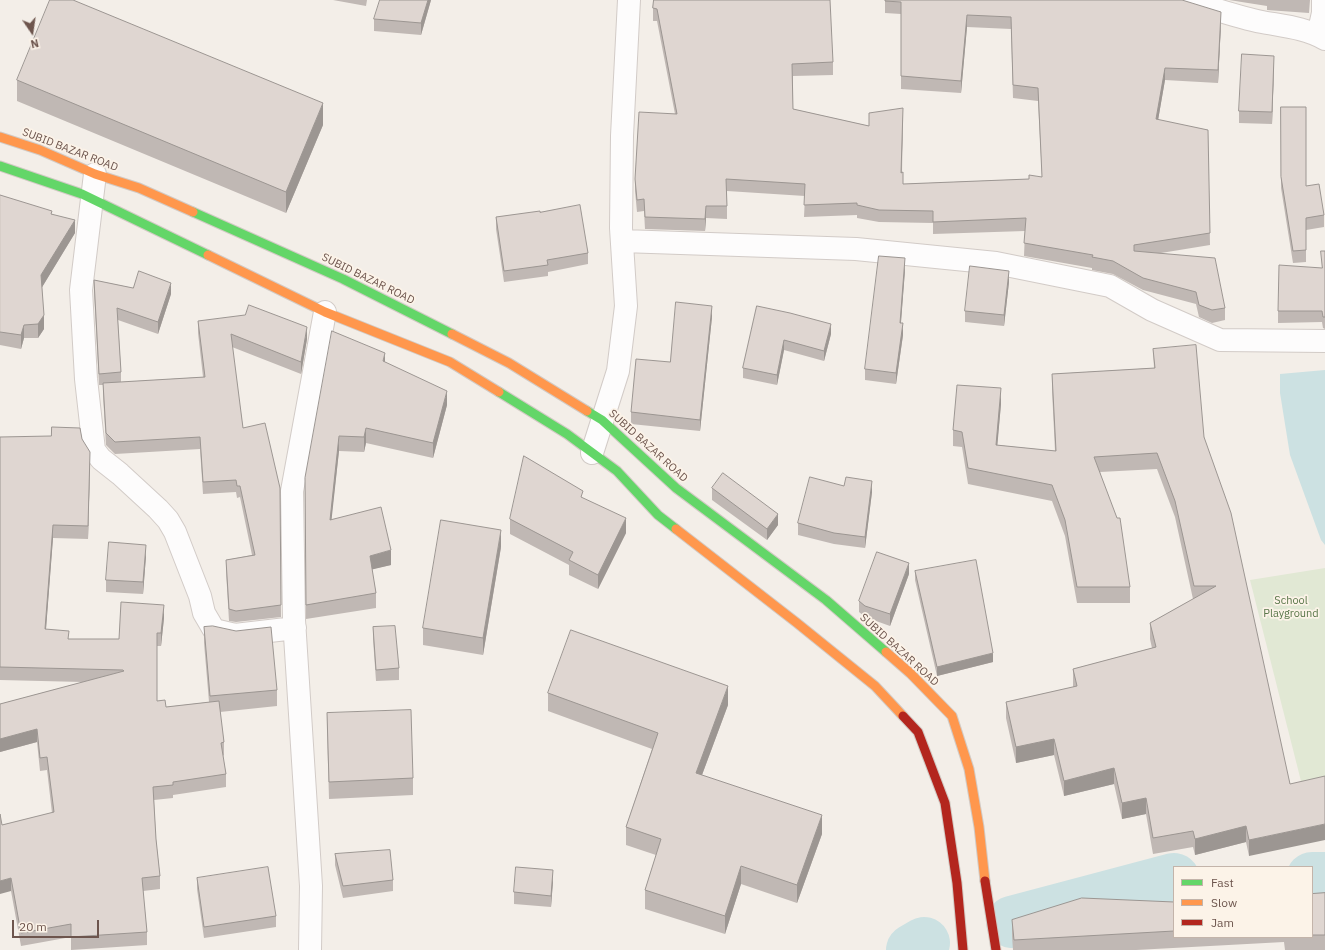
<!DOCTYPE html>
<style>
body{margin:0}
#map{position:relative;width:1325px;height:950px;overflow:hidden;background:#f3eee8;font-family:"IBM Plex Sans",sans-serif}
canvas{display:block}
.legend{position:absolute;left:1173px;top:866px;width:140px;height:72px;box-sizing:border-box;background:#fcf3e8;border:1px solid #c3b4aa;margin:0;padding:5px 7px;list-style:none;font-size:12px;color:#6d554d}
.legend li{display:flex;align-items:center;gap:8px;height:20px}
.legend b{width:20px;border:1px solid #c3b4aa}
.north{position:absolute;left:12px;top:12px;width:40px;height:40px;-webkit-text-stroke:3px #fcf3e8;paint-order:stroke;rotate:167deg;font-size:11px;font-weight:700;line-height:16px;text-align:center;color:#6d554d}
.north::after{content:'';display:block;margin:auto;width:14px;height:18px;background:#6d554d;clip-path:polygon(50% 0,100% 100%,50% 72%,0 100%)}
.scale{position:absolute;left:12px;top:920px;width:87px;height:18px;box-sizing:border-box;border:2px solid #6d554d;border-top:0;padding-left:5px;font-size:12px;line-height:14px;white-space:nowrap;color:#6d554d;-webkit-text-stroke:3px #fcf3e8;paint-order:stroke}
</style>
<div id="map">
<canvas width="1325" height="950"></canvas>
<ul class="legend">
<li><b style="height:5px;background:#63d668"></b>Fast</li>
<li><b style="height:5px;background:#ff974d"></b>Slow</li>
<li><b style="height:5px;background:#b3261e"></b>Jam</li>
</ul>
<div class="north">N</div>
<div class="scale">20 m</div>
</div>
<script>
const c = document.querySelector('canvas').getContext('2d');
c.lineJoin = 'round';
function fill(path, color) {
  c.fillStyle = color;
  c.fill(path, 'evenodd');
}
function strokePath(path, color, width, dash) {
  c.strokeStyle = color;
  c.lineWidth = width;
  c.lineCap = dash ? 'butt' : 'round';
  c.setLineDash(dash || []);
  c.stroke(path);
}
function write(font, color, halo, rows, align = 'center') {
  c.font = font + ' "IBM Plex Sans",sans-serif';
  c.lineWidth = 3.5;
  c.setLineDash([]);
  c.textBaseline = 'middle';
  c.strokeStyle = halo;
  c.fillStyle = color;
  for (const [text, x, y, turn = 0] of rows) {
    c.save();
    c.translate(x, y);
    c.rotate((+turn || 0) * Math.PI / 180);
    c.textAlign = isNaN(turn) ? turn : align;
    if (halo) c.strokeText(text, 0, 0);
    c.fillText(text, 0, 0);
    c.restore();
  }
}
fill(new Path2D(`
 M1325 568V785L1303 789 1250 580Z`), '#e1e8d4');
fill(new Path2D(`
 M1325 370V545L1321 540 1290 455 1280 393V374Z`), '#cce1e2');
strokePath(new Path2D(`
 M1312 878H1325
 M1012 922 1174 879
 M912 950 924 943`), '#cce1e2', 52);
const street = new Path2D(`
 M1184 0C1210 7 1236 17 1262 22 1283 26 1306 28 1325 39
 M1318 35 1323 13V0
 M95 174 81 290 86 379 94 450 101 459 120 474 158 509 168 520 175 532 200 596 204 613 214 630 235 635 295 628
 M622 241 856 249 996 263 1110 286 1152 310 1220 340 1325 341
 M592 453 618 371 626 306 621 228 622 136 629 0
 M310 950 311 886 294 620 292 491 325 312`);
const fast = new Path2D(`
 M0 166 82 194 208 255
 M193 212 343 279 452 334
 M499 392 567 434 617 471 658 515 676 529
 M587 411 602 420 676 488 826 600 886 652`);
const slow = new Path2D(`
 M0 137 40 150 95 174 139 188 193 212
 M208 255 325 312 450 362 499 392
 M452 334 509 363 587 411
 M676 529 797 623 875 686 903 716
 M886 652 910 673 952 716 969 769 979 827 985 881`);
const jam = new Path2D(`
 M903 716 918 732 945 803 957 883 963 950
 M985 881 996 950`);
strokePath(street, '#d2cbc7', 24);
strokePath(fast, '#d2cac4', 11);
strokePath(slow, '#d2cac4', 11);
strokePath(jam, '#d2cac4', 11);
strokePath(street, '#fdfcfc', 22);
strokePath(fast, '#63d668', 9);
strokePath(slow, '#ff974d', 9);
strokePath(jam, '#b3261e', 9);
fill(new Path2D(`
 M333 0H367L366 6Z
 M431 0 421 35 374 31V19Z
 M654 0 833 62V75L793 76V109L869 126 903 120 902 173 903 184 1029 179 1042 177 1038 101 1013 98 1011 29 967 27 961 93 901 89V14L885 13V0L1221 24 1218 83 1165 80 1158 120 1208 130 1210 245 1161 253 1225 308V320L1212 323 1199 317 1196 304 1143 290 1113 274 1092 270V268L1024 256 1025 231 933 234V223L879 222 857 218V215L804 217 805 196 727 191V219L706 218 705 231 645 229 644 211 637 212 635 191V179L675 114 657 21H653V8Z
 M1229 0H1310L1309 13 1267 10V6Z
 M1274 67 1272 124 1239 123V111Z
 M17 80 323 125 286 213 17 101Z
 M1281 107 1306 186 1324 215V227L1306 230V262L1293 263 1281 188Z
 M0 195 52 214 75 233 42 287 44 329 38 338H24L21 349 0 345Z
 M540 212 588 253V264L548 272V276L504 282 496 229V217Z
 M1325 251V329L1323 328 1322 322 1278 323V311L1322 268Z
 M905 270 901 323 903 335 896 384 865 380V369Z
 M94 280 133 288 171 294 158 334 118 320 121 372V382L203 377 198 333V321L307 339 301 374 232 347 243 428 280 488 281 617 236 622 229 621 226 571V560L252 555 240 497 237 498 236 492 203 494 200 449 115 454 106 445 103 395V385H99L94 292Z
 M1009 282 1004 326 965 322V311Z
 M757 306 831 334 824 361 784 350 777 385 743 378V368Z
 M712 317 700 431 631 424V412L670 362Z
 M1153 349 1204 437 1290 784 1249 856 1246 842 1195 855 1193 847 1153 854 1146 814 1122 819 1114 784 1064 796 1054 755 1016 763 1006 718V702L1073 687V669L1152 648 1150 639V623L1193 599 1175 517 1157 469 1100 472 1130 587V603H1077L1065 536 1052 501 968 484 962 447 953 446V430L1001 404 997 445 1055 451 1052 390V374L1154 368Z
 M385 362 447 405 433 458 366 443 364 452 339 451 331 520 391 565 372 569 376 593V608L306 619 305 492Z
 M0 437 82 439 90 465 88 539 53 538 46 629 69 639H119L164 618 161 646H157V701L166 707 209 702 204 643V627L277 690V706L220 712 224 742V755L223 756 226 774V787L173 795V798L154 800 156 839 160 876V889L143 891 147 932V945L71 950V937L21 946 11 891 2 825 52 813 47 770 40 771 37 742 0 752V704L83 682 0 680Z
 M844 486 872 492 865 548 834 544 798 535V523Z
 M712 488 778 525 767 540 712 500Z
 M583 498 626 533 598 589 569 575V565L510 534V519Z
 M501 547 483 655 423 645V628Z
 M146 556 143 594 106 592V580Z
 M915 571 993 662 937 676 915 580Z
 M909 574 890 626 865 617 859 612V601Z
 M373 627 399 668V680L376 681 373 639Z
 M548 693 728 705 702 775 822 834 797 903 741 884 725 934 645 909V890L656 855 626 845V827L652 749 548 711Z
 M327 713 413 778V795L329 799 327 730Z
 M335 854 393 880V891L343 898 335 865Z
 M197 878 276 916V927L204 938 197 889Z
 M553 881 551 907 514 904V892Z
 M1325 893V950H1285L1284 942 1136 950H1013L1012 936V920L1174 902V937H1312V894Z`), '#c0b8b4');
fill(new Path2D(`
 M428 0H431L421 35V23Z
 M1221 12V24L1218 83V70Z
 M967 15V27L961 93V81Z
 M1274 56V67L1272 124V112Z
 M1165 68V80L1156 132V119Z
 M323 103V125L286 213V192Z
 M903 108V120L901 185V173Z
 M706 206V218L705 231V219Z
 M75 220V233L41 289V275Z
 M905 258V270L900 334V323Z
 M1009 271V282L1004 326V315Z
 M171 283V294L158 334V322Z
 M712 306V317L700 431V420Z
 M44 315V329L38 338V324Z
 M903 323V335L896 384V373Z
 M831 324V334L824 361V351Z
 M24 325V338L21 349V335Z
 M307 327V339L301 374V362Z
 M784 340V350L777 385V375Z
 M385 353V367L383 361Z
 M1001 388V404L996 461V445Z
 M447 391V405L433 458V443Z
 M366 428V443L364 452V437Z
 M339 436V451L330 534V520Z
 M90 452V465L88 539V526Z
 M872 481V492L865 548V537Z
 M778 514V525L767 540V529Z
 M626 518V533L598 589V575Z
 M53 525V538L45 642V629Z
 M501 530V547L483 655V638Z
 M146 545V556L143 594V582Z
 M391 550V565L370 570V556Z
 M909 563V574L890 626V614Z
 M164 605V618L161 646V633Z
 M993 653V662L937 676V667Z
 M728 686V705L696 791V773Z
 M37 729V742L0 752V739Z
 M1054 739V755L1016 763V747Z
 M1114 768V784L1064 796V781Z
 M1146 798V814L1122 819V803Z
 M822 815V834L797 903V885Z
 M1325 824V840L1249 856V840Z
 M1246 826V842L1195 855V839Z
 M741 866V884L725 934V916Z
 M553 870V881L551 907V896Z
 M11 878V891L0 894V881Z`), '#9c9692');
const building = new Path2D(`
 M50 0H73L323 103 286 192 17 80Z
 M380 0H428L421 23 374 19Z
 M654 0H830L833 62 792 64 793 109 869 126V113L903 108 901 173 903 172V184L1029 179V175L1042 177 1038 88 1013 85 1011 17 967 15 961 81 901 76V2L885 1V0H1182L1221 12 1218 70 1165 68 1156 119 1208 130 1210 233 1134 245V251L1215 258 1225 308 1212 310 1199 305 1196 292 1143 278 1113 261 1092 257 1093 255 1024 243 1026 218 933 222V211L879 210 857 205V203L804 205 805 184 726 179 727 206H706L705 219 645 217 644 199 637 200 635 179 639 112 677 114 657 9 653 8Z
 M1242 54 1274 56 1272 112 1239 111Z
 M1281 107H1306V186L1319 184 1324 215 1306 218V250L1293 251 1281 177Z
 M0 195 52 211 51 214 75 220 41 275 44 315 38 324 24 325 21 335 0 332Z
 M580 205 588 253 547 260 548 265 504 271 496 217 540 211V212Z
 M1321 251H1325V317H1323L1322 311H1278L1279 265 1322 268Z
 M879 256 905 258 900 323H903L896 373 865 369Z
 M970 266 1009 271 1004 315 965 311Z
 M139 271 171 283 158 322 117 308 121 372 99 374 94 280 133 288Z
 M676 302 712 306 700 420 631 412 636 359 670 362Z
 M249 305 307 327 301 362 231 334 243 428 265 423 280 488 281 605 236 611 229 609 226 560 255 555 240 486H237L236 480 203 482 200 437 115 442 106 433 103 383 205 377 198 321 245 315Z
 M757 306 790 313 831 324 824 351 784 340 777 375 743 368Z
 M332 331 385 353 383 361 447 391 433 443 366 428 364 437 339 436 330 520 381 507 391 550 370 556 376 593 306 605 305 478Z
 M1196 345 1204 437 1231 513 1290 784 1325 776V824L1249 840 1246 826 1195 839 1193 831 1153 838 1146 798 1122 803 1114 768 1064 781 1054 739 1016 747 1006 702 1077 686 1073 669 1156 647 1150 623 1216 586H1194L1175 501 1157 453 1094 457 1117 518H1120L1130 587H1077L1065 520 1052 485 968 468 962 432 953 430 957 385 1001 388 996 445 1056 451 1052 374 1155 368 1153 349Z
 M52 427 80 428 82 439 90 452 88 526 53 525 45 629 69 631 68 639H119L121 602 164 605 161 633H157V701L165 700 166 707 219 701 224 742 221 743 226 774 173 782V785L153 787 156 839 160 876 142 878 147 932 71 937V924L21 933 11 878 0 881V814L2 825 54 812 47 757 40 758 37 729 0 739V704L124 671 123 670 0 667V437L51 436Z
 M524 456 583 491 581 497 626 518 598 575 569 560 573 552 510 519Z
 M723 473 778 514 767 529 712 488Z
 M810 477 844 486 846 477 872 481 865 537 834 533 798 523Z
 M441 520 501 530 483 638 423 628Z
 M109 542 146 545 143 582 106 580Z
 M877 552 909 563 890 614 865 606 859 601Z
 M976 560 993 653 937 667 915 571Z
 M213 626 236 631 271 627 277 690 210 696 204 627Z
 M395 626 399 668 376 670 373 627Z
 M571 630 728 686 696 773 822 815 797 885 741 866 725 916 645 890 661 839 626 827 658 733 548 693Z
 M411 710 413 778 329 782 327 713Z
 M390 850 393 880 343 886 335 854Z
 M268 867 276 916 204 927 197 878Z
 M516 867 553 870 551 896 514 892Z
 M1325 893V935H1312V894Z
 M1082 898 1174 902V931L1014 940 1012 920Z`);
fill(building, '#dfd6d1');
strokePath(building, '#9c9692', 1);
write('11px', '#6d554d', '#fcf3e8', [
 ["SUBID BAZAR ROAD",70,150,21],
 ["SUBID BAZAR ROAD",368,279,26],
 ["SUBID BAZAR ROAD",648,446,42],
 ["SUBID BAZAR ROAD",899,650,42]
]);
write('11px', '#5a774a', '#fcf3e8', [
 ["School",1291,601],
 ["Playground",1291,614]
]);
</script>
